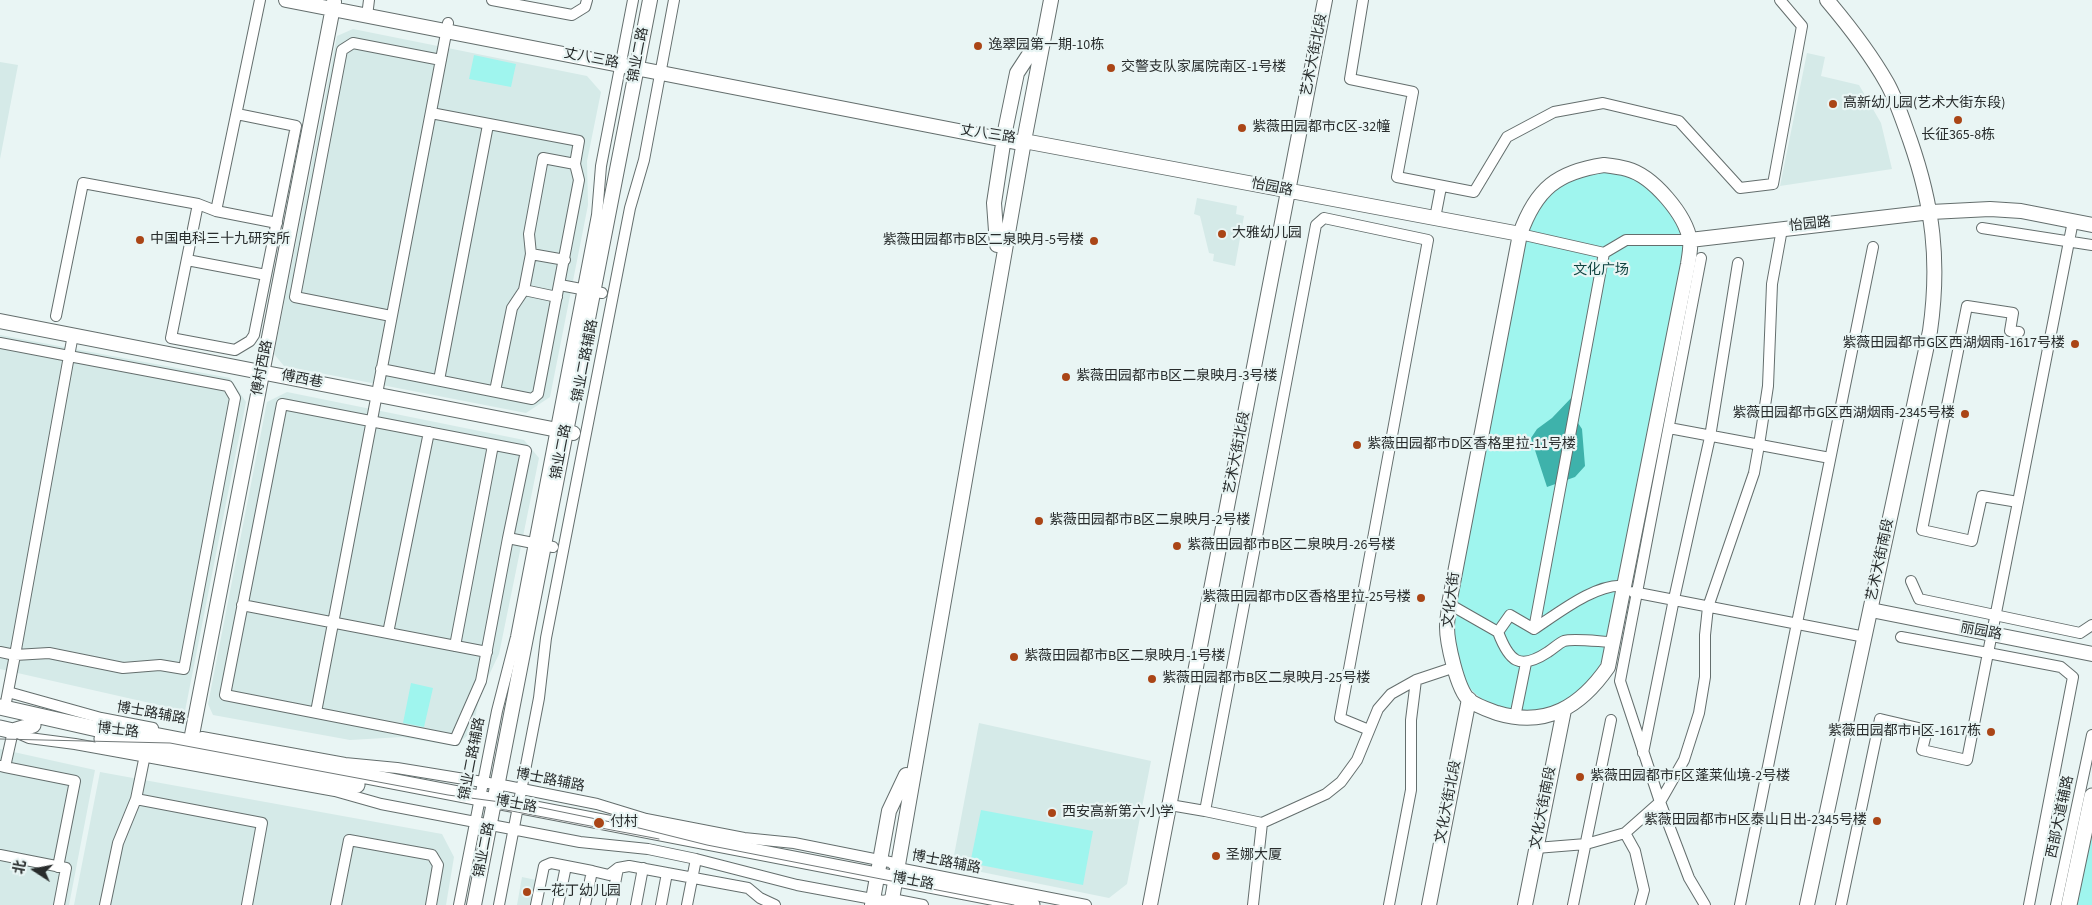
<!DOCTYPE html>
<meta charset="utf-8">
<style>
body{margin:0}
#map{position:relative;width:2092px;height:905px;overflow:hidden;background:#e9f5f4;font-family:"Source Sans 3","Noto Sans SC",sans-serif}
canvas{display:block}
.north{position:absolute;left:10px;top:845px;width:50px;height:50px;-webkit-text-stroke:4px #e9f5f4;paint-order:stroke;rotate:281deg;font-size:14px;font-weight:700;line-height:20px;text-align:center;color:#282c2c}
.north::after{content:'';display:block;margin:auto;width:18px;height:22px;background:#282c2c;clip-path:polygon(50% 0,100% 100%,50% 72%,0 100%)}
</style>
<div id="map">
<canvas width="2092" height="905"></canvas>
<div class="north">北</div>
</div>
<script>
const ctx = document.querySelector('canvas').getContext('2d');
ctx.lineJoin = 'round';
function fillPath(path, color) { ctx.fillStyle = color; ctx.fill(path, 'evenodd'); }
function trace(path, color, width, dash) { ctx.strokeStyle = color; ctx.lineWidth = width; ctx.lineCap = dash ? 'butt' : 'round'; ctx.setLineDash(dash || []); ctx.stroke(path); }
function label(font, color, halo, rows, align = 'center') {
  ctx.font = font + ' "Source Sans 3","Noto Sans SC",sans-serif'; ctx.lineWidth = 4.5; ctx.setLineDash([]); ctx.textBaseline = 'middle'; ctx.strokeStyle = halo; ctx.fillStyle = color; for (const [text, x, y, turn = 0] of rows) {
    ctx.save(); ctx.translate(x, y); ctx.rotate((+turn || 0) * Math.PI / 180); ctx.textAlign = isNaN(turn) ? turn : align; if (halo) ctx.strokeText(text, 0, 0); ctx.fillText(text, 0, 0); ctx.restore();
  }
}
fillPath(new Path2D(`
 M353,29l234,47 14,16 -14,69 1,44 -38,192 -24,16 -242,-47 -10,-12 63,-318z
 M1807,53l18,4 -4,19 38,9 22,38 11,46 -112,17z
 M0,62l18,3 -18,94z
 M1197,198l40,8 -1,8 8,2 -9,50 -22,-5 1,-7 -5,-1 -9,-37 -6,-2z
 M0,335l230,43 16,24 -61,309 -185,-42z
 M287,392l237,48 15,18 -40,196 -19,40 -8,38 -18,14 -52,-9 -52,3 -137,-25 -5,-11 59,-302z
 M979,723l172,38 -24,123 -18,14 -157,-32z
 M0,749l95,21 -26,135h-69z
 M100,772l342,62 12,23 -8,48h-372z
 M522,877l14,3 -5,25h-14z`), '#d5eae8');
fillPath(new Path2D(`
 M474,55l42,9 -5,23 -42,-8z
 M1600,170l29,5 26,18 19,25 7,17 2,19 -75,392c-7,19 -16,38 -33,51 -29,22 -81,20 -105,-9 -18,-21 -18,-59 -15,-85l73,-373c8,-20 22,-41 41,-52 9,-4 22,-6 31,-8z
 M411,683l22,5 -9,39 -21,-4z
 M981,810l112,21 -10,54 -108,-21 -4,-5z
 M2092,826v79h-17z`), '#9ff5ee');
fillPath(new Path2D(`
 M1574,395l2,25 6,9 3,37 -10,11 -28,10 -16,-49 6,-9 15,-11z`), '#3eb2ab');
const street = new Path2D(`
 M492,0l80,15 13,-8 2,-7
 M1363,0l-13,79 63,13 -16,85 77,15 33,-55 47,-25 49,-9 76,18 61,67 33,-4 29,-158 -22,-26
 M367,16l2,-16
 M198,204l-27,134 64,12 15,-9 4,-6 42,-209 -59,-12
 M216,211l44,-211
 M1435,218l6,-31
 M1982,228l110,17
 M1520,234l84,19 22,-13h64
 M531,254l34,6
 M1701,258l-81,423 40,121 29,76 16,27
 M187,260l79,15
 M560,285l42,8
 M524,290l33,7
 M56,316l27,-133 115,21 18,7 61,12
 M391,316l-96,-19 47,-247 11,-7 88,17
 M2019,332l-9,-1 3,-18 -46,-7 -45,224 50,11 10,-45 36,6 -30,151 73,14 12,10 -44,228
 M0,343l69,13 -54,299 -15,-3
 M381,369l151,30 6,-5 41,-214 -4,-16 4,-23 -148,-28
 M439,380l49,-255
 M495,391l17,-83 12,-18 7,-36 -2,-20 14,-76 32,6
 M1669,428l161,30
 M2018,502l55,-281
 M508,538l18,-87 -244,-47 -57,291 230,45 26,-59 27,-143 45,9
 M1911,581l8,18 161,34 12,-8
 M1633,592l232,45
 M1449,604l49,28 12,-17 24,14c23,-15 63,-47 91,-43
 M242,605l245,47
 M1534,629l70,-376
 M1498,632c11,29 21,39 50,20 5,-3 11,-9 16,-11 9,-3 39,1 50,1
 M388,633l41,-201
 M455,646l38,-201
 M8,692l93,26 52,10
 M6,702l9,-47 34,-2 74,15 37,-3 24,4 51,-271 -7,-12 -159,-30 4,-21
 M316,712l132,-689
 M1515,717l11,-54
 M202,737l143,26 52,5 110,18 90,18 49,15 98,19 50,5 85,17 11,2 8,6 188,37
 M1643,753l31,-154 36,-162 28,-174
 M0,766l5,1 8,-36 16,7 46,6 260,47 46,13 199,38 68,7 48,10 101,26 86,16 9,-2 31,6
 M5,767l70,14 -17,86
 M136,799l126,24 -15,82
 M1170,805l35,6 111,-586 8,-7 104,22 -88,478 29,12
 M1205,811l57,12 -9,82
 M1262,823l64,-29 15,-12 16,-22 21,-51 13,-15 25,-14 39,-13
 M1625,833l10,18 9,39 -4,15
 M1536,848l50,-4 39,-11 35,-31 24,-42 15,-47 6,-36v-42l3,-28 46,-134 5,-28 9,-59 4,-102 10,-55
 M0,855l66,13 -7,37
 M592,871l17,4 9,-7 11,-2 119,22 12,10 15,7
 M105,905l13,-62 18,-44 10,-49
 M336,905l13,-65 83,15 6,10 -7,40
 M459,905l38,-194 19,-74 81,-422 4,-49 32,-166
 M499,905l40,-207 7,-60 84,-430 14,-48 30,-160
 M536,905l8,-39 7,-3 41,8 -7,34
 M558,905l8,-39
 M611,905l7,-37
 M636,905l7,-37
 M661,905l6,-32
 M687,905l9,-46
 M1389,905l22,-115v-70l5,-40
 M1573,905l38,-185
 M1740,905l133,-658
 M1841,905l39,-186 47,11 -5,20 45,10 21,-107 -87,-16
 M2056,905l36,-170`);
const secondary = new Path2D(`
 M286,0l729,142 9,-1 496,93
 M1604,165c8,1 16,2 23,4 26,7 59,46 63,72 1,7 -1,16 -2,23l-80,403c-27,39 -61,61 -111,46 -8,-3 -21,-7 -28,-13 -12,-11 -22,-58 -22,-73 0,-8 2,-16 2,-23l71,-370c16,-45 37,-62 84,-69z
 M1690,240l241,-28 59,-3 31,2 71,14
 M997,245l-3,-42 11,-72 12,-58 17,-26
 M0,321l573,112
 M1871,610l221,44
 M192,735l142,-733
 M474,905l176,-905
 M872,905l17,-94 17,-36
 M891,905l133,-764 27,-141
 M1150,905l175,-905
 M1429,905l40,-206
 M1525,905l39,-195
 M1807,905l123,-574c10,-70 3,-125 -20,-191 -7,-19 -13,-39 -23,-57 -17,-30 -38,-57 -60,-83`);
const primary = new Path2D(`
 M0,707l97,22 52,5 883,171
 M0,728l13,3 20,-6
 M102,739l255,46
 M2069,905l23,-109`);
trace(street, '#646e6d', 12);
trace(secondary, '#646e6d', 16);
trace(primary, '#646e6d', 17);
trace(street, '#fff', 10);
trace(secondary, '#fff', 14);
trace(primary, '#fff', 15);
trace(new Path2D(`
 M0,739l170,4 278,52 90,12 97,20 72,18 307,60
 M501,809l158,30`), '#717878', 1);
for (const [x, y, r, color] of [
 [978,46,5,"#aa4516"],
 [1111,68,5,"#aa4516"],
 [1833,104,5,"#aa4516"],
 [1958,120,5,"#aa4516"],
 [1242,128,5,"#aa4516"],
 [1222,234,5,"#aa4516"],
 [140,240,5,"#aa4516"],
 [1094,241,5,"#aa4516"],
 [2075,344,5,"#aa4516"],
 [1066,377,5,"#aa4516"],
 [1965,414,5,"#aa4516"],
 [1357,445,5,"#aa4516"],
 [1039,521,5,"#aa4516"],
 [1177,546,5,"#aa4516"],
 [1421,598,5,"#aa4516"],
 [1014,657,5,"#aa4516"],
 [1152,679,5,"#aa4516"],
 [1991,732,5,"#aa4516"],
 [1580,777,5,"#aa4516"],
 [1052,813,5,"#aa4516"],
 [1877,821,5,"#aa4516"],
 [599,823,6,"#aa4516"],
 [1216,856,5,"#aa4516"],
 [527,892,5,"#aa4516"]
]) { const dot = new Path2D(); dot.arc(x, y, r, 0, 2 * Math.PI); ctx.fillStyle = color; ctx.fill(dot); trace(dot, '#e9f5f4', 2); }
label('14px', '#282c2c', '#e9f5f4', [
 ["逸翠园第一期-10栋",988,46],
 ["交警支队家属院南区-1号楼",1121,68],
 ["高新幼儿园(艺术大街东段)",1843,104],
 ["紫薇田园都市C区-32幢",1252,128],
 ["长征365-8栋",1958,136,"center"],
 ["大雅幼儿园",1232,234],
 ["中国电科三十九研究所",150,240],
 ["紫薇田园都市B区二泉映月-5号楼",1084,241,"right"],
 ["紫薇田园都市G区西湖烟雨-1617号楼",2065,344,"right"],
 ["紫薇田园都市B区二泉映月-3号楼",1076,377],
 ["紫薇田园都市G区西湖烟雨-2345号楼",1955,414,"right"],
 ["紫薇田园都市D区香格里拉-11号楼",1367,445],
 ["紫薇田园都市B区二泉映月-2号楼",1049,521],
 ["紫薇田园都市B区二泉映月-26号楼",1187,546],
 ["紫薇田园都市D区香格里拉-25号楼",1411,598,"right"],
 ["紫薇田园都市B区二泉映月-1号楼",1024,657],
 ["紫薇田园都市B区二泉映月-25号楼",1162,679],
 ["紫薇田园都市H区-1617栋",1981,732,"right"],
 ["紫薇田园都市F区蓬莱仙境-2号楼",1590,777],
 ["西安高新第六小学",1062,813],
 ["紫薇田园都市H区泰山日出-2345号楼",1867,821,"right"],
 ["付村",610,823],
 ["圣娜大厦",1226,856],
 ["一花丁幼儿园",537,892]
], 'left');
label('14px', '#282c2c', '#e9f5f4', [
 ["锦业二路",639,55,-79],
 ["艺术大街北段",1315,55,-79],
 ["丈八三路",591,59,11],
 ["丈八三路",988,135,9],
 ["怡园路",1272,188,11],
 ["怡园路",1810,225,-6],
 ["锦业二路辅路",586,361,-79],
 ["傅村西路",263,368,-79],
 ["傅西巷",302,380,11],
 ["锦业二路",562,452,-79],
 ["艺术大街北段",1238,453,-79],
 ["艺术大街南段",1881,560,-78],
 ["文化大街",1452,600,-83],
 ["丽园路",1981,632,11],
 ["博士路辅路",151,714,10],
 ["博士路",118,731,7],
 ["锦业二路辅路",473,759,-79],
 ["博士路辅路",550,781,11],
 ["文化大街北段",1449,802,-79],
 ["博士路",516,805,11],
 ["文化大街南段",1544,808,-79],
 ["西部大道辅路",2061,817,-78],
 ["锦业二路",485,850,-79],
 ["博士路辅路",946,863,11],
 ["博士路",913,882,11]
]);
label('14px', '#0f4340', '#e9f5f4', [
 ["文化广场",1601,271]
]);
</script>
